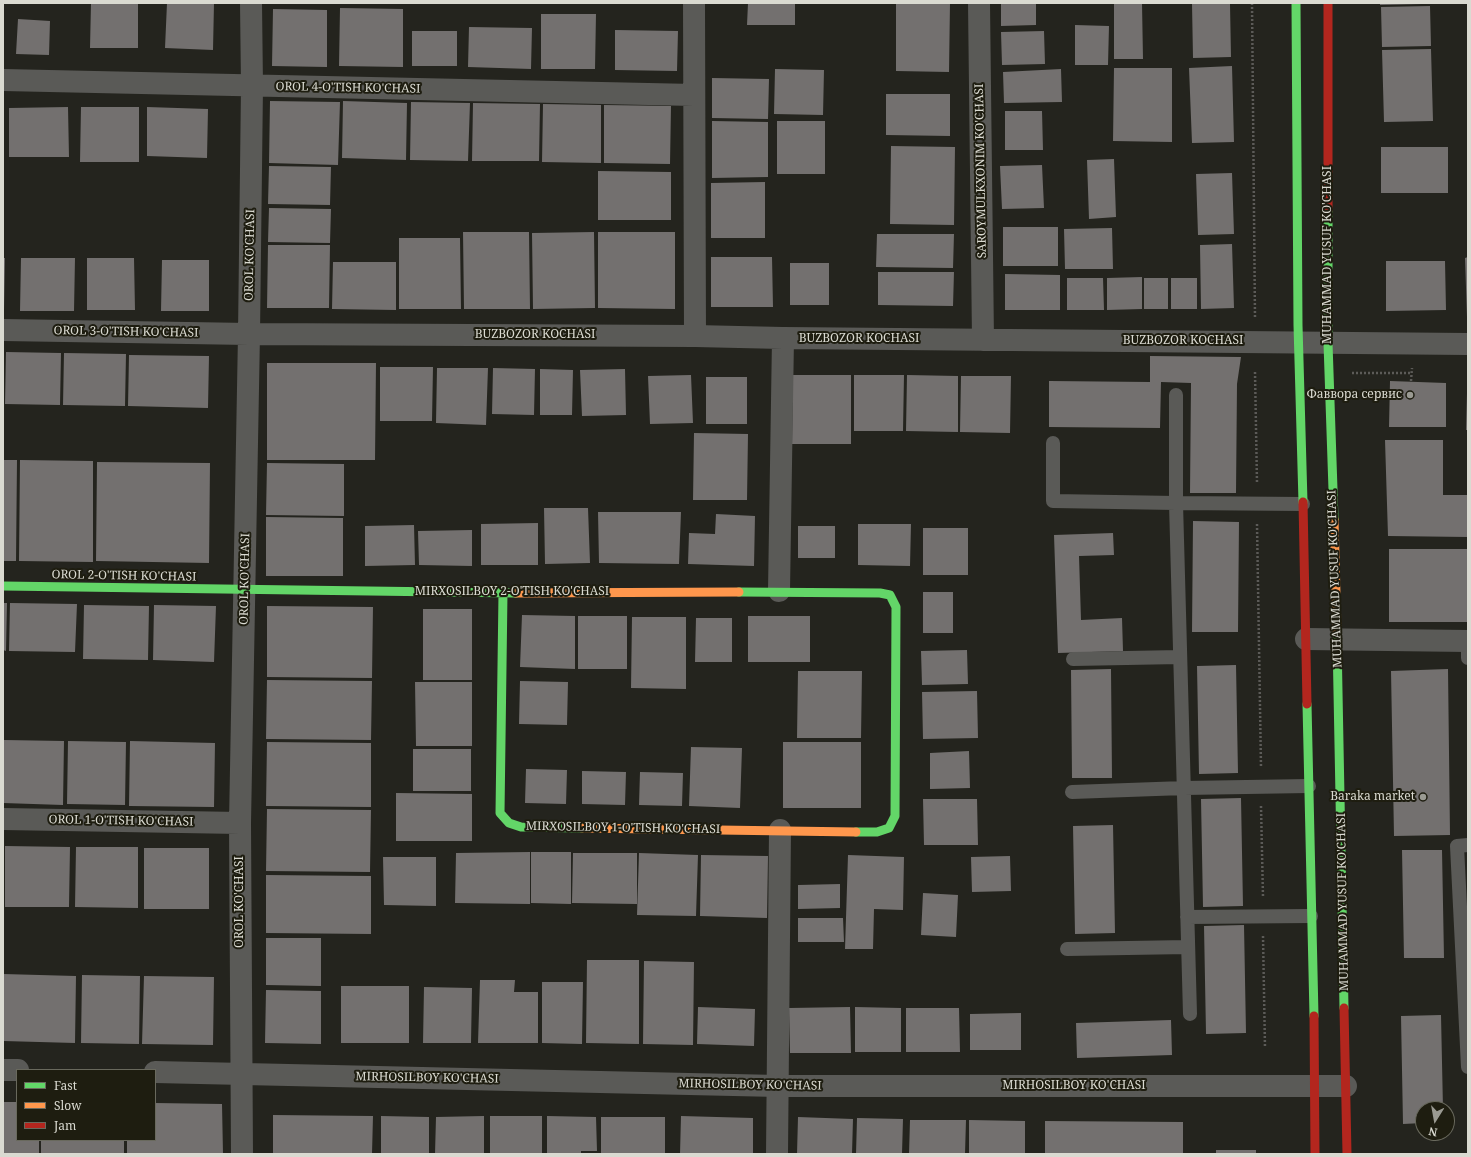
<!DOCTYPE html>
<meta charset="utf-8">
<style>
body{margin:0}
#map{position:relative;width:1471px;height:1157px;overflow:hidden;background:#24241e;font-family:"Noto Serif",serif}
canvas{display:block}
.frame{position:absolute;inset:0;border:4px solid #dadad1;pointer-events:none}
.legend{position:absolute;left:16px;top:1069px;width:140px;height:72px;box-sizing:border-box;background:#1e1d10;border:1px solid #69695d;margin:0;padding:5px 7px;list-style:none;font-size:12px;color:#dadad1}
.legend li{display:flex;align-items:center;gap:8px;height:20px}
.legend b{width:20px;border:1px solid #69695d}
.north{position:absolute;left:1415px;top:1101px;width:40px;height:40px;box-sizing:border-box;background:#1e1d10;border:1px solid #69695d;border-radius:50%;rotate:191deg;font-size:11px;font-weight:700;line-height:16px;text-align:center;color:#dadad1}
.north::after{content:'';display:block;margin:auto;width:14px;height:18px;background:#9a9a92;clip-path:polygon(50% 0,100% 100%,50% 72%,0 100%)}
</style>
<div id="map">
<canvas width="1471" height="1157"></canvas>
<div class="frame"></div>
<ul class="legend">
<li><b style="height:5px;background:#63d668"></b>Fast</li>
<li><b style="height:5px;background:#ff974d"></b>Slow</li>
<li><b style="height:5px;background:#b3261e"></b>Jam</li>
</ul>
<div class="north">N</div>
</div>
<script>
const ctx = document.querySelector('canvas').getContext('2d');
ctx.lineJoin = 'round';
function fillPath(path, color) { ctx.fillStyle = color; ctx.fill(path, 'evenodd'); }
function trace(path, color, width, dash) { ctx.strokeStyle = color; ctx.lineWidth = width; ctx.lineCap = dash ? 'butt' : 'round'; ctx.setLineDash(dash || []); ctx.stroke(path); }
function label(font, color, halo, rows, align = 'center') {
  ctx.font = font + ' "Noto Serif",serif'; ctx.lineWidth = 4; ctx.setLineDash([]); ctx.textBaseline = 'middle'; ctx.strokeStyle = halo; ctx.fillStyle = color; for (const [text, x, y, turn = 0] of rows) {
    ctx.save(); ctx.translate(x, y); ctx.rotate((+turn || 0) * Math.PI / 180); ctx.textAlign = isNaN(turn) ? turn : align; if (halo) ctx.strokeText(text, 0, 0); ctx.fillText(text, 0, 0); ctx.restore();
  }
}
fillPath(new Path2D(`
 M91,3h47v45h-48z
 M167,3h47l-1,47 -48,-2z
 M748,3h47v22h-48z
 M896,3h54l-1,69 -53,-1z
 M1001,3h35v22l-35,1z
 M1114,3h28l1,56h-29z
 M1380,3h42v1l-42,1z
 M1192,4h38l1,53 -38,1z
 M1430,6l1,40 -49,1 -1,-40z
 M340,8l63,1v58l-64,-1z
 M273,9l54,1v57l-55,-1z
 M541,14h55l-1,55h-54z
 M18,19l32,2 -1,34 -33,-1z
 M1075,25l34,1 -1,39h-33z
 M469,27l63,1 -1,41 -63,-2z
 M615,30l63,1 -1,40 -62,-1z
 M412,31h45v35h-45z
 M1044,31l1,33 -43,1 -1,-33z
 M1431,49l2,72 -49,1 -2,-72z
 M1232,66l2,76 -42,1 -3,-75z
 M1114,68h58v74l-59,-1z
 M775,69l49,1 -1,45 -49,-1z
 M1061,69l1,33 -58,1 -1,-31z
 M712,78l57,1 -1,40 -56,-1z
 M886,94h64v42l-64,-1z
 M270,101l70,1 -2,63 -69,-2z
 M343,101l64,2 -1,57 -64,-2z
 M411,102l59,1 -2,58 -58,-1z
 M473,103l67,1 -1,57h-67z
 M543,104l58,1v58l-59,-1z
 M604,105l67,1 -1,58 -66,-1z
 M68,107l1,50h-60v-49z
 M81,107h58v55h-59z
 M147,107l61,2 -1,49 -60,-2z
 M1005,111h37l1,39h-38z
 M712,121l56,1v55l-56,1z
 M777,121h48v53h-48z
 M891,146l64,1 -1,78 -64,-1z
 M1381,147h67v46h-67z
 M1114,159l2,58 -27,2 -2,-59z
 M1042,165l2,43 -42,1 -2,-43z
 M269,166l62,1 -1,38 -62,-1z
 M598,171l73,1v48h-73z
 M1232,173l2,61 -36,1 -2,-61z
 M765,182v56h-54v-55z
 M269,208l62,1 -1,34 -62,-1z
 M1003,227h55v39h-55z
 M1112,228l1,41h-48l-1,-40z
 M463,232h66l1,77h-66z
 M594,232l1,76 -62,1 -1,-76z
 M598,232h77v77l-77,-1z
 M877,234h77l-1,34 -77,-1z
 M399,238h61l1,71h-62z
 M1232,244l2,64 -33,1 -1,-64z
 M268,245h62l-1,63h-62z
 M711,257h61l1,50h-62z
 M1468,257v60h-1l-2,-59z
 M3,258h2l-1,52h-1z
 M21,258h54l-1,53h-54z
 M87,258h47l1,52h-48z
 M162,260h47v51h-48z
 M1386,261h59l1,49 -60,1z
 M333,262h63v48l-64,-1z
 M790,263h39v42h-39z
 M878,272h76l-1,34 -75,-1z
 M1005,274l55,1v35h-55z
 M1142,277v32l-35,1v-32z
 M1067,278h36l1,32h-37z
 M1144,278h24v31h-24z
 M1171,278h26v31h-26z
 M6,352l55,1 -1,52 -55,-1z
 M64,353l62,1 -1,52 -62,-1z
 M129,355l80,1 -1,52 -80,-2z
 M1150,356l91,1 -4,27 -1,109h-46l1,-110 -30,-1 -1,46 -111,-1v-46l101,1z
 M267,363h109l-1,97h-108z
 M380,367h53l-1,54h-52z
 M437,368h51l-2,57 -50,-2z
 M493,368l42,1 -1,46 -42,-1z
 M540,369l33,1 -1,45h-32z
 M625,369l1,46 -44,1 -2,-46z
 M691,375l2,48 -43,1 -2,-48z
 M793,375h58v69h-59z
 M854,375h50l-1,56h-49z
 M907,375l51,1v56l-52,-1z
 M961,376h50l-1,57 -50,-1z
 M706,377h41v47h-41z
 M1390,381l56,2v44h-57z
 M1467,393h1v37h-2z
 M694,433l54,1 -1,66h-54z
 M1385,440h58v55h25v42l-80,-1z
 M3,460h14l-1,101h-13z
 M20,460l73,1v101l-74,-1z
 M97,462l113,1 -1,100 -113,-2z
 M267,463l77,1v52l-78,-1z
 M544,508h44l2,55 -45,1z
 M598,512h83l-2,52 -80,-1z
 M716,514l39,2 -1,50 -66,-2 1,-31 26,1z
 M266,517l77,1v58h-77z
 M1193,521l46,1 -1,110h-46z
 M538,523v42h-57v-41z
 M858,524h53l-1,42 -52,-1z
 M414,525l1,40 -50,1v-40z
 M798,526h37v32h-37z
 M923,528h45v47h-45z
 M472,530v36l-53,-1 -1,-34z
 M1113,533l1,22 -35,1 2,64 41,-2 1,33 -65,2 -4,-118z
 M1389,549h79v73h-79z
 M923,592h30v41h-30z
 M3,603h4l-1,48 -3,-1z
 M10,603l67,1 -2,48 -66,-1z
 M84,605l65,1 -1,54 -65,-1z
 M154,605l62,1 -2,56 -61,-2z
 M267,606l106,1 -1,71 -105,-1z
 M423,609h49v71h-49z
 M522,615l53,1v53l-55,-2z
 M578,616h49v53h-49z
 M748,616h62v46h-62z
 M632,617h54v72l-55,-1z
 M696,618h36v44h-37z
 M967,650l1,34 -46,1 -1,-34z
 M1236,665l2,108 -39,1 -2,-108z
 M1111,669l1,109h-40l-1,-108z
 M1448,669l2,166 -56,1 -3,-165z
 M798,671h64l-1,67h-64z
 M267,680l105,1 -1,59 -105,-1z
 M520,681l48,1 -1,43 -48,-1z
 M415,682h57v64h-56z
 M977,691l1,47 -55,1 -1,-47z
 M4,740l60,1 -1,64 -60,-2z
 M68,741l58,1 -1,63 -58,-1z
 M130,741l85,2 -1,64 -85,-1z
 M267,742l104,1v64l-105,-1z
 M783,742h78v66h-78z
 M691,747l51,1 -2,60 -51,-2z
 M413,749h58v42h-58z
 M969,751l1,37 -40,1v-36z
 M526,769l41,1 -1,34 -41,-1z
 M582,771l44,1 -1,33 -43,-1z
 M640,772l43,1 -1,33 -43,-1z
 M396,793l76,1v47h-76z
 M1241,798l2,108 -40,1 -2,-108z
 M923,799h54l1,46h-54z
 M267,809l104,1 -1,62 -104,-1z
 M1113,825l2,108 -40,1 -2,-108z
 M5,846l65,1 -1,60h-64z
 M76,847h62v61l-63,-1z
 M144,848h65v61h-65z
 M1402,850h40l2,108h-40z
 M530,852v52l-75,-1 1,-50z
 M531,852h40v52l-40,-1z
 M573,853h64v51l-65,-1z
 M639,853l59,2 -2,61 -59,-1z
 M701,855l67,1 -1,62 -67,-2z
 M848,855l56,2 -1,53 -29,-1 -1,40h-28z
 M1010,856l1,35 -39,1 -1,-35z
 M383,857h53v49l-52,-1z
 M266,875l105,1v58l-105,-1z
 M840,884v24l-42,1v-24z
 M923,893l35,2 -2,42 -35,-2z
 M798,918h45l1,24h-46z
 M1244,925l2,108 -40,1 -2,-108z
 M266,938h55v48l-55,-1z
 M587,960h52v84l-53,-1z
 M644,961l50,1 -1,83 -50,-1z
 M3,974l73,2 -1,67 -72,-2z
 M82,975l58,1 -1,68 -58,-1z
 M144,976l70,1 -1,68 -71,-1z
 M480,980h35l-1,12h24v51h-60z
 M542,982h41l-1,62 -40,-1z
 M341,986h68v57h-68z
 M424,987l48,1 -1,55h-48z
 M266,990l55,1v53l-56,-1z
 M698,1007l57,2 -1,37 -57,-2z
 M850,1007l1,46h-61l-1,-45z
 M855,1007l46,1v44h-46z
 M906,1008h53l1,44h-54z
 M1021,1013v37h-51v-36z
 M1441,1015l2,94h-20v14l-20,1 -2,-108z
 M1171,1020l1,35 -95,3 -1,-35z
 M3,1102h14v38h22v14h-36z
 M155,1103l67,1 1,50h-96v-14h28z
 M273,1115l100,1 -1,38h-99z
 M381,1116l48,1v37h-48z
 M484,1116v38h-49l1,-37z
 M490,1116h52v38h-52z
 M547,1116l49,1 1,34h-16v3h-34z
 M681,1116l72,2v36h-73z
 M601,1117h64v37h-64z
 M798,1117l55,2 -1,35h-55z
 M857,1118l46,1 -1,35h-46z
 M910,1120h56l-1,34h-56z
 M969,1120l56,1v33h-56z
 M1045,1121l138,1v32h-138z
 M41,1140h83v14h-83z
 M1216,1150h40v4h-40z`), '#73706f');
trace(new Path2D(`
 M1252,3l3,315
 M1255,372l2,111
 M1352,373h59
 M1411,381l1,-13
 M1257,524l4,243
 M1261,806l2,91
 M1263,936l2,112`), '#5c5b58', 2.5, [2, 2]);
trace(new Path2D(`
 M1176,395v108l127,1
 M1053,443v58l123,2 14,511
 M1468,641v17
 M1073,659l107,-2
 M1072,792l112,-4 125,-2
 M1468,845l-11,1 11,221
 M1187,917l124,-1
 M1067,949l121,-2`), '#5a5a57', 14);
trace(new Path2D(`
 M694,3l1,333
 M979,3l4,337
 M3,80l691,15
 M3,330l246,4 446,2 88,2 685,6
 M779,591l4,-253
 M1306,639l162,2
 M3,819l237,4
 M3,1070h15
 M155,1072l623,14h568
 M242,1154l-2,-331 9,-489 3,-248 -1,-83
 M777,1154l3,-324`), '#5a5a57', 22);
trace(new Path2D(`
 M1296,3l2,322 5,177
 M1328,210v133l6,176
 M3,586l513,7
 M739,592l141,1 10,2 6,12 -1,209 -6,12 -12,4h-21
 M503,593l-3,220 9,10 12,4 61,1
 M1337,639l7,369
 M1307,704l7,312`), '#63d668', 9);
trace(new Path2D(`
 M1334,519l3,112
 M516,593l223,-1
 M582,828l274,4`), '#ff974d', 9);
trace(new Path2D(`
 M1328,3v207
 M1303,502l4,202
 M1344,1008l3,146
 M1314,1016l1,138`), '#b3261e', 9);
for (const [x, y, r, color] of [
 [1410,395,4,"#9a9a92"],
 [1423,797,4,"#9a9a92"]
]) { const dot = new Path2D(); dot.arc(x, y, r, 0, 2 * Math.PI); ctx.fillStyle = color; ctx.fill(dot); trace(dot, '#1e1d10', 1.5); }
label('12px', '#dadad1', '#1e1d10', [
 ["OROL 4-O'TISH KO'CHASI",348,88,1],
 ["SAROYMULKXONIM KO'CHASI",981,171,-91],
 ["OROL KO'CHASI",250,255,-89],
 ["MUHAMMAD YUSUF KO'CHASI",1328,255,-90],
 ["OROL 3-O'TISH KO'CHASI",126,332,1],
 ["BUZBOZOR KOCHASI",535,335],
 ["BUZBOZOR KOCHASI",859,339],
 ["BUZBOZOR KOCHASI",1183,341],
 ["OROL 2-O'TISH KO'CHASI",124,576,1],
 ["OROL KO'CHASI",245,579,-89],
 ["MUHAMMAD YUSUF KO'CHASI",1335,579,-92],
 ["MIRXOSILBOY 2-O'TISH KO'CHASI",512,592],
 ["OROL 1-O'TISH KO'CHASI",121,821,1],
 ["MIRXOSILBOY 1-O'TISH KO'CHASI",623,828,1],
 ["OROL KO'CHASI",240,902,-90],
 ["MUHAMMAD YUSUF KO'CHASI",1343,902,-91],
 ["MIRHOSILBOY KO'CHASI",427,1078,1],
 ["MIRHOSILBOY KO'CHASI",750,1085,1],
 ["MIRHOSILBOY KO'CHASI",1074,1086]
]);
label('12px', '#dadad1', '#1e1d10', [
 ["Фаввора сервис",1402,395],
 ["Baraka market",1415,797]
], 'right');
</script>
